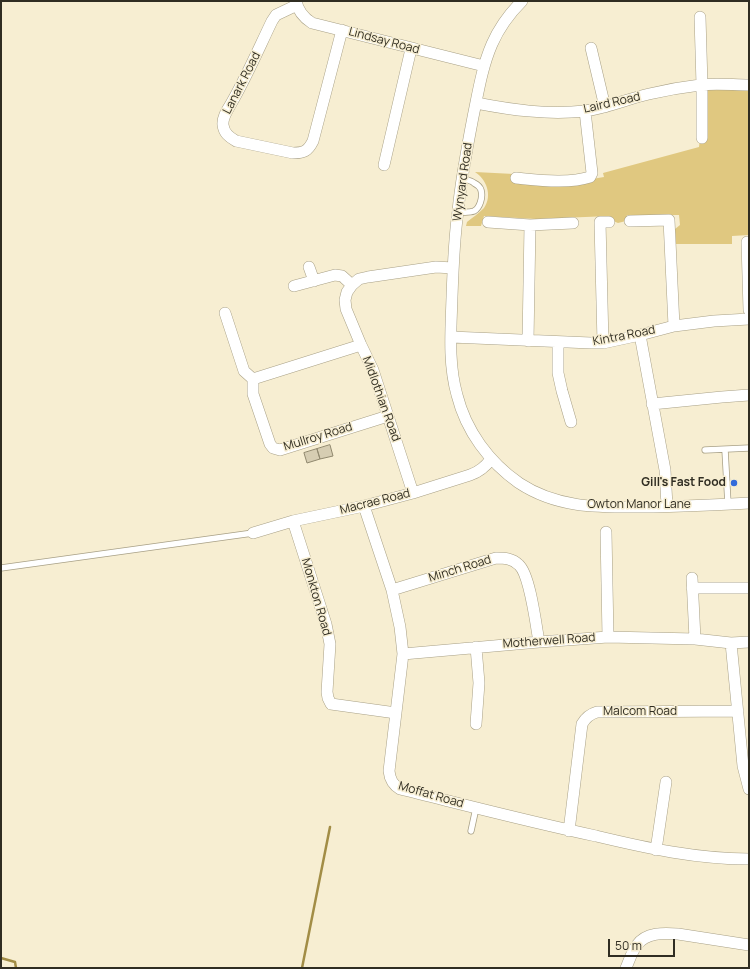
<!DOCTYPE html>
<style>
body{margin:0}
#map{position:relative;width:750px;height:969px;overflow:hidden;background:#f7eed2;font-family:Manrope,sans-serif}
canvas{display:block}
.frame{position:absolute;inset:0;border:2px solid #302d22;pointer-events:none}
.scale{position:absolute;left:608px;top:939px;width:67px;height:18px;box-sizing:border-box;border:2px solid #302d22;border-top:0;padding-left:5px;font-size:12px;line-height:14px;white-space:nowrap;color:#302d22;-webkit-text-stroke:3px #f7eed2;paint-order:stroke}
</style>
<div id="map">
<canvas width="750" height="969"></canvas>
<div class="frame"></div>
<div class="scale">50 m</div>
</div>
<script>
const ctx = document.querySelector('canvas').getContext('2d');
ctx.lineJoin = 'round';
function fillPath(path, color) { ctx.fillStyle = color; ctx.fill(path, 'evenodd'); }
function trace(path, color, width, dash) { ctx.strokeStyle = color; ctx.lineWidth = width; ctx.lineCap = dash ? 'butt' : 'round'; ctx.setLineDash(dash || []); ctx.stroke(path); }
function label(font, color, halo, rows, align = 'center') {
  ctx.font = font + ' Manrope,sans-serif'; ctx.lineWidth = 3; ctx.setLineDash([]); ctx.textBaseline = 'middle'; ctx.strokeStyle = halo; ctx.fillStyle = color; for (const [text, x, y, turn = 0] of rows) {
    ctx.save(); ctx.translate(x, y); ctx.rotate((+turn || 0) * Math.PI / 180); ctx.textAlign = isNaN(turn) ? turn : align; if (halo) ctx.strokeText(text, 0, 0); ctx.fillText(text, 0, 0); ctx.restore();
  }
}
fillPath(new Path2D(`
 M706,90h43v145l-17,1v8h-56l-1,-15 5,-4 -1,-10h-52l-1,6 -8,2 -5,-2 -3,-5 -74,3 -52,-3 -3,10h-15l1,-4c5,-4 12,-9 17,-14 9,-13 2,-29 -9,-36l39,2 48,10 42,-7 -1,-4 96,-26z`), '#e0c880');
trace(new Path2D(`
 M1,958l14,4 1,6
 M302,968l28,-141`), '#a28d46', 2.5);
const building = new Path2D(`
 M330,445l3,11 -13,3 -3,-10z
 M317,449l3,10 -13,4 -3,-10z`);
fillPath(building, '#d6cdb2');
trace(building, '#90886e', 1);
const lane = new Path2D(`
 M458,212c5,0 11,1 16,-1 6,-3 9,-14 7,-21 -1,-3 -5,-6 -7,-7 -3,-3 -8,-3 -12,-4
 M705,450l44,-2
 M725,450l3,54
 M1,568l252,-35
 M471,831l5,-23`);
const street = new Path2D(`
 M296,1c2,10 8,17 16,22l172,43
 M522,1c-12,12 -23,27 -30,43 -10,23 -14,49 -19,73 -6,31 -12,62 -15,94 -4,28 -5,57 -6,86 -1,33 -4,66 5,98 9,36 32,67 62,88 41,27 84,24 132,24 32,-1 65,-2 98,-4
 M297,5l-21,10 -4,6c-13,27 -25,55 -40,81 -4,7 -10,15 -9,23 1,8 6,12 13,16l57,12c11,0 15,-2 20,-12l29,-111
 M700,17l2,68v53
 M591,48l14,59
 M476,103c36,7 72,12 109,8 22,-3 42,-12 64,-17 17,-4 34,-7 51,-9 16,-2 33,0 49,0
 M384,165l27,-116
 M516,178c22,2 53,6 74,-1l2,-4 -7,-62
 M630,221l39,-1 5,106
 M488,222l42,3 43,-2
 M747,242l2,68
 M309,267l5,14
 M294,286l41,-11 7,1 10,9
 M225,313l19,58 9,8v15l17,50 3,4 7,2 108,-34
 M640,335l25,135 2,36
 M451,337l140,6h12l37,-8 34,-9 40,-5 35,-2
 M528,341l2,-116
 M558,342v31l4,18 9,31
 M603,343l-3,-121h9
 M253,379l108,-34
 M652,404l70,-7 27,-2
 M413,493l-25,-77 -15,-46 -12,-25 -15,-36 -1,-9 2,-8 5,-7 7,-6 9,-2 68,-10 17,1
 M364,506l28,84 8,37 3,27 -14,117c1,9 4,14 11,18 65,16 130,33 196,47 50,12 101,23 153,23
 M293,521l33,103 4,20 -3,48 1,6 3,6 65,9
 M606,532l2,105
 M253,533l40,-12 71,-15 49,-13 57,-18c9,-3 16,-9 21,-16
 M692,578l3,61
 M692,588h57
 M392,590l104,-32c8,0 16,0 23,7 11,10 17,60 20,77
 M731,643l12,123 6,23
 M403,654l136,-12 69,-5 87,2 36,4 18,-1
 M476,724l3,-41 -3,-36
 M569,831l13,-107c4,-7 8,-10 15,-12l141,-1
 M656,850l10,-68
 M626,968c3,-7 6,-17 11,-23 9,-13 27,-12 41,-11l71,11`);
trace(lane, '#a8a086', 7);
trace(street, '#a8a086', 12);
trace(lane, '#fff', 5.5);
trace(street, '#fff', 11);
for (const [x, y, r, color] of [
 [734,483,4,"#336bda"]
]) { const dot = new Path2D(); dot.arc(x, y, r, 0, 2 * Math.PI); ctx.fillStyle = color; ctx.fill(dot); trace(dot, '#f7eed2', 1.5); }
label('12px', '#302d22', '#f7eed2', [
 ["Lindsay Road",384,41,15],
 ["Lanark Road",242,83,-63],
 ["Laird Road",612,103,-13],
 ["Wynyard Road",463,182,-82],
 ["Kintra Road",624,336,-11],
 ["Midlothian Road",381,399,70],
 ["Mullroy Road",318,437,-17],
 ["Macrae Road",375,502,-14],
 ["Owton Manor Lane",639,505],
 ["Minch Road",460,569,-17],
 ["Monkton Road",316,597,74],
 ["Motherwell Road",549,641,-4],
 ["Malcom Road",640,712],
 ["Moffat Road",431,795,16]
]);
label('bold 12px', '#302d22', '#f7eed2', [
 ["Gill's Fast Food",726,483]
], 'right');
</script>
